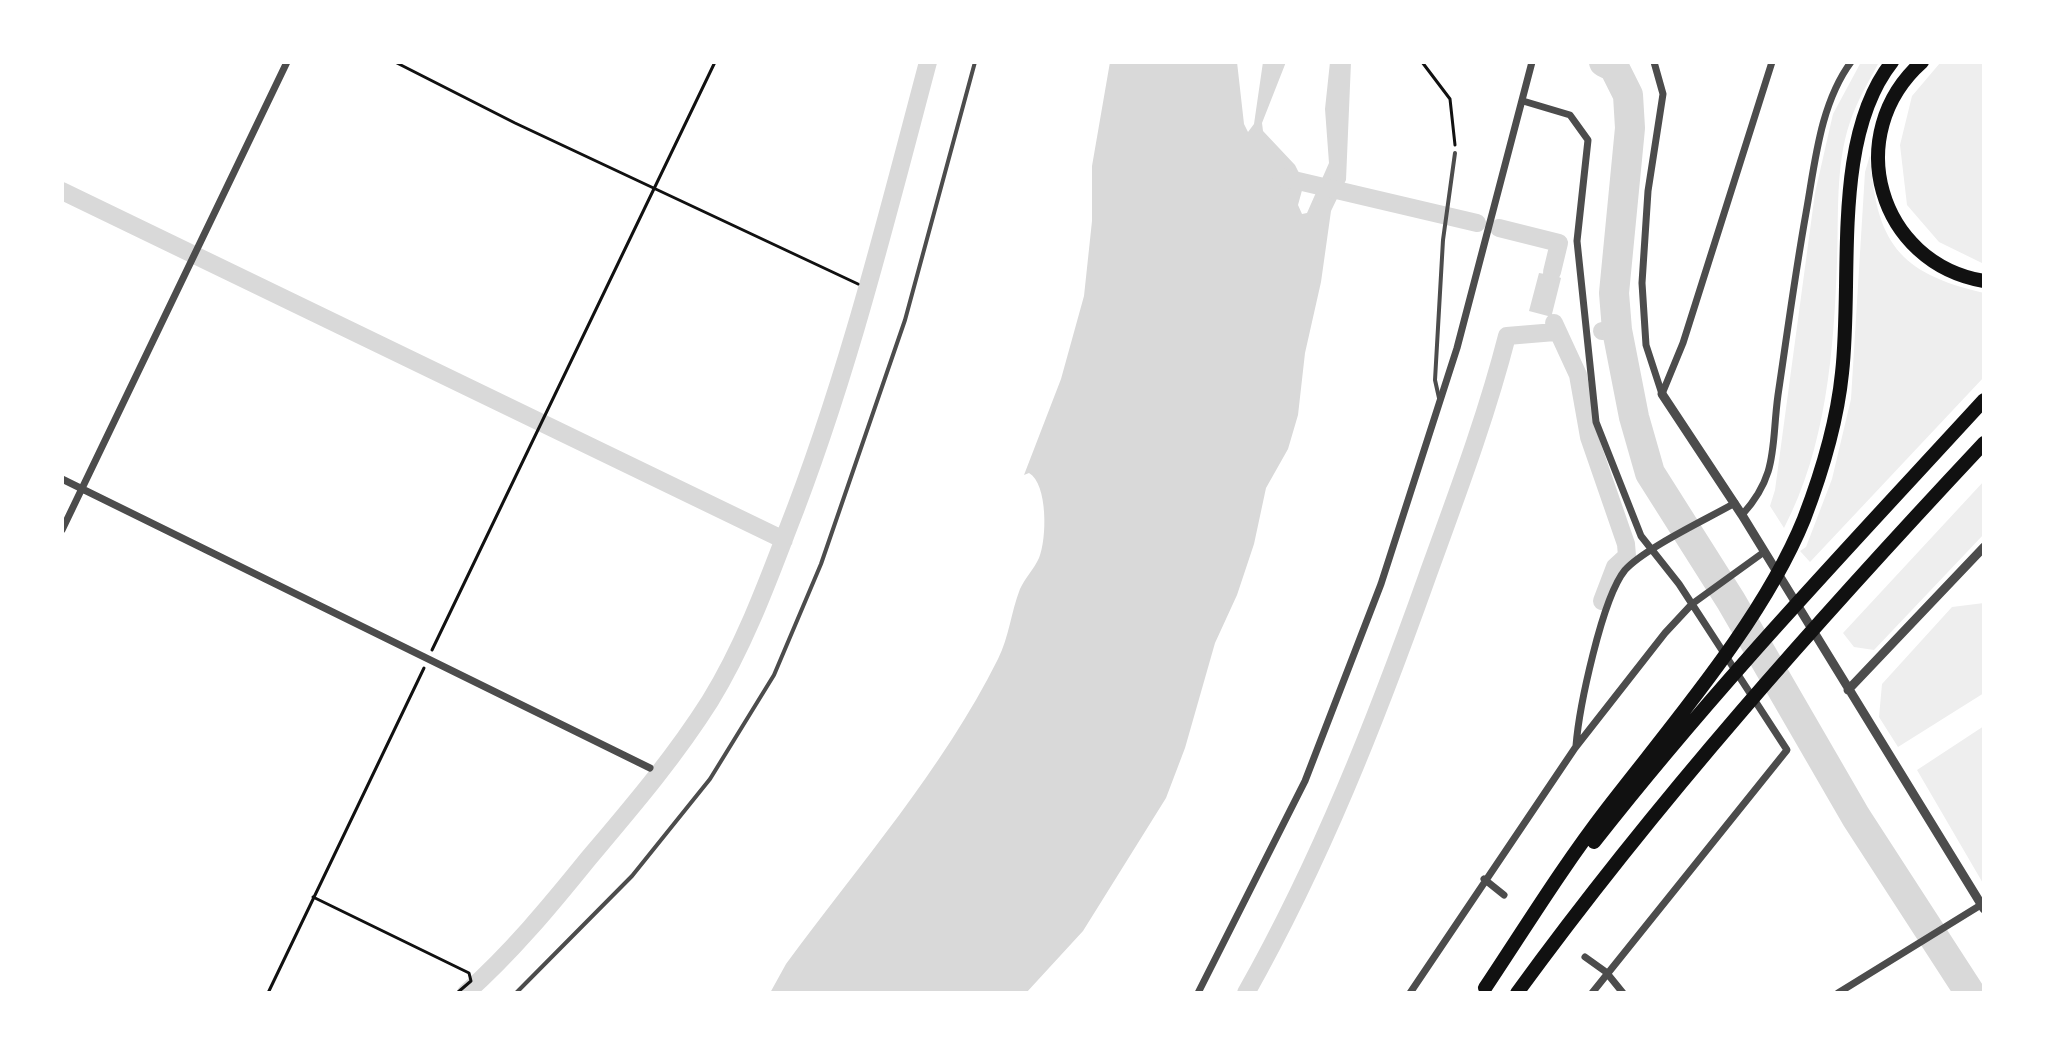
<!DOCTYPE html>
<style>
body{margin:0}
#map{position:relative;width:2046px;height:1055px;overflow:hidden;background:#fff;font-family:"Fira Sans",sans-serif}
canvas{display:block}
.frame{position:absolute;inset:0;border:64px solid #fff;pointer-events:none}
</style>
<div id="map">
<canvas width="2046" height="1055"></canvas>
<div class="frame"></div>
</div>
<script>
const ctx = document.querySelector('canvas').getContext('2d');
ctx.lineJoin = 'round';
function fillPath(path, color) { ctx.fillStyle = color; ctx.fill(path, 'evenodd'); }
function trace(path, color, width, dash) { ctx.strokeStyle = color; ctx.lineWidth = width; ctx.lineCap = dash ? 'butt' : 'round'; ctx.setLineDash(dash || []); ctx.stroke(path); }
fillPath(new Path2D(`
 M1861,62h18c-10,19 -22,39 -29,60 -15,44 -11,94 -13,139 -3,90 -11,187 -53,267l-14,-22 5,-16 40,-297 18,-79z
 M1984,62v202l-45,-22 -32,-37 -7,-60 12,-49 28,-33z
 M1870,155c6,87 28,118 114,138v84l-174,185 -10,-11 6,-4 26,-68 19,-80 14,-227z
 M1984,481v53l-110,116 -20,-3 -11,-14z
 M1984,603v90l-86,54 -19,-30 3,-33 70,-77z
 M1984,726v159l-67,-115z`), '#eee');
fillPath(new Path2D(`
 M1110,62h127l7,62 4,8 6,-8 9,-62h23l-24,61 1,8 32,34 9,18 -6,22 4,9 5,-1 22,-50 -4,-54 5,-47h21l-5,118 -15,31 -10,71 -16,71 -7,62 -10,34 -22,39 -12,56 -17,51 -22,48 -30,105 -19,50 -83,133 -57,62h-256l16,-29c73,-99 157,-195 212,-305 11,-22 13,-47 22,-70 5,-11 14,-20 19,-31 8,-19 9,-74 -10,-85l-5,2 37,-96 23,-83 8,-75v-55z
 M1546,271l15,7 -9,36 5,7 -6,3 -3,-8 -19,-5 10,-38 6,1z`), '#d9d9d9');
trace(new Path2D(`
 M1281,177l196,46
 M62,191l722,349
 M1499,228l60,15 -7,29
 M1554,323l24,52 11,62 37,107 1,12 -12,11 -13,34
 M1602,331l15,-1
 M466,993c45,-40 84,-87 122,-134 43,-51 86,-101 122,-158 32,-52 55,-112 77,-170 60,-152 99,-311 141,-469
 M1246,993c75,-133 130,-273 181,-416 29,-80 59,-159 80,-241l48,-4`), '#d9d9d9', 18);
trace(new Path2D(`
 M1604,62l10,5 14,28 2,33 -16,165 3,37 17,87 16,56 81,128 125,216 114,176`), '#d9d9d9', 30);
trace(new Path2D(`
 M395,62l120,61 343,161
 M1422,62l28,37 5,46
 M432,650l283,-588
 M313,897l156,76 2,8 -14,12
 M268,993l156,-325`), '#111', 3);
trace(new Path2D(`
 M1439,398l-4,-18 8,-140 12,-87
 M516,993l116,-117 78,-97 64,-104 47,-111 84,-244 70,-258`), '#4c4c4c', 4);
trace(new Path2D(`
 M1654,62l9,32 -15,97 -6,92 4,62 16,49
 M1523,101l47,14 18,25 -11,101 19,181 45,114 38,48 108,166 -195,243
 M1662,394l21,-51 89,-281
 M62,479l588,289
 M1742,515c37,-41 29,-69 36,-120 9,-60 17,-121 28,-182 9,-50 14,-109 45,-151
 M62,530l225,-468
 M1576,746c3,-38 26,-148 49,-176 20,-22 82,-51 110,-67
 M1484,879l20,16
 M1585,957l21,15 17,21
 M1198,993l107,-212 76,-197 76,-236 75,-286
 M1410,993l165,-245 90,-115 27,-29 72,-52
 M1838,993l146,-90`), '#4c4c4c', 7);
trace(new Path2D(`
 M1662,394l80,121 242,394
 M1848,690l136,-143`), '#4c4c4c', 9);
trace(new Path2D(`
 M1922,62c-81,72 -44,201 62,219
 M1594,842c122,-156 256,-296 390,-442
 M1485,988c40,-60 78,-122 122,-179 67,-87 156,-189 197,-290 18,-47 33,-96 38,-146 11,-95 -11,-234 50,-311
 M1517,993c142,-195 302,-374 467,-550`), '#111', 14);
</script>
